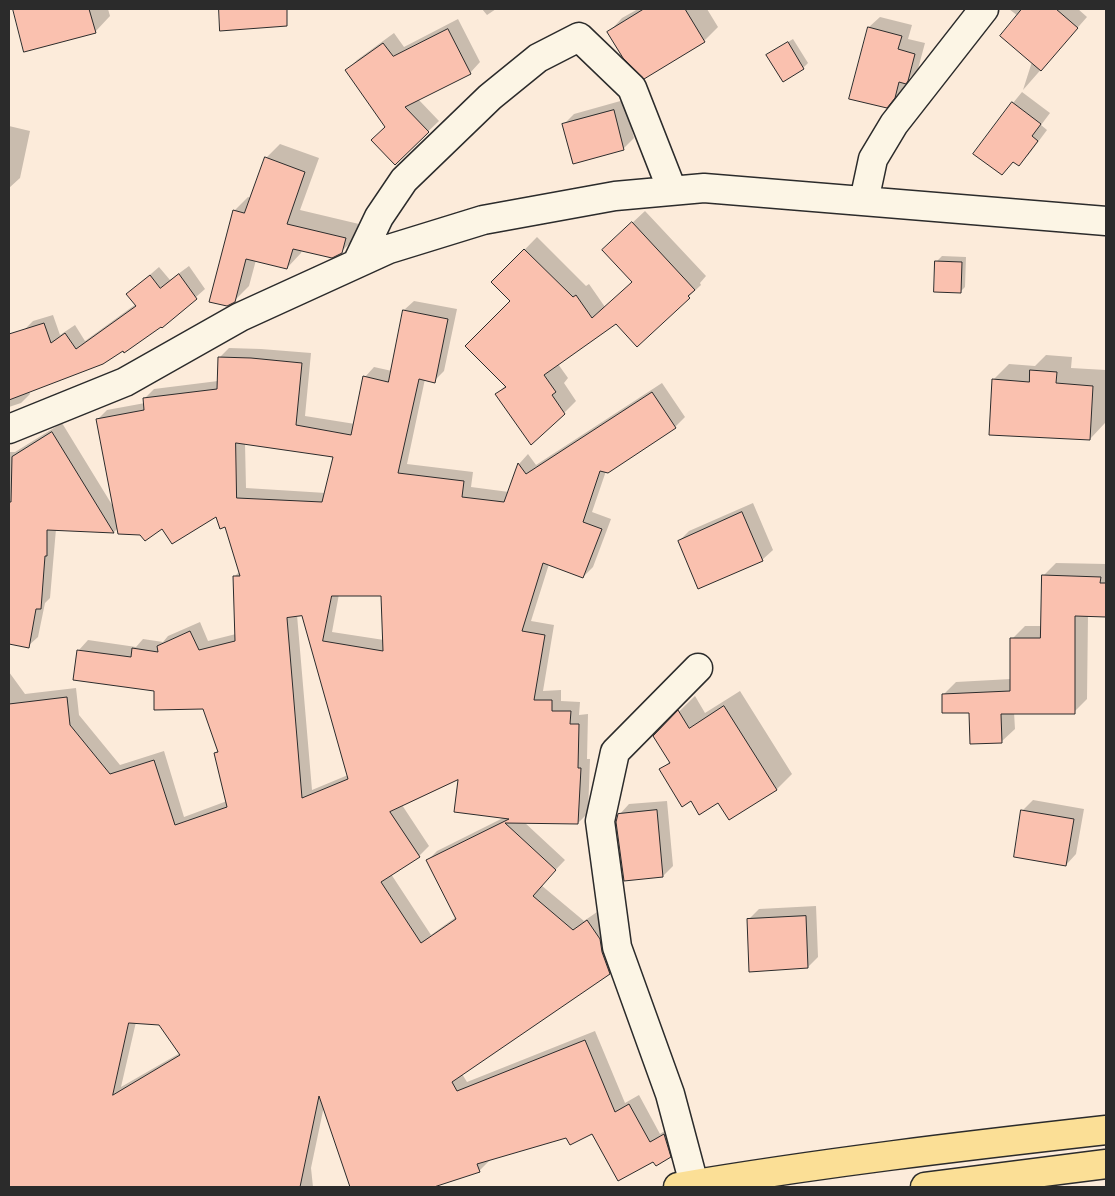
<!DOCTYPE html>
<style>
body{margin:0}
#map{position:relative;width:1115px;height:1196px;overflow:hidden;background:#fcebda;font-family:"Indie Flower",sans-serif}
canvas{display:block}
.frame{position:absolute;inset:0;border:10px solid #2b2b2b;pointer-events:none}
</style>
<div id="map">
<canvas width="1115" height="1196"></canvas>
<div class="frame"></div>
</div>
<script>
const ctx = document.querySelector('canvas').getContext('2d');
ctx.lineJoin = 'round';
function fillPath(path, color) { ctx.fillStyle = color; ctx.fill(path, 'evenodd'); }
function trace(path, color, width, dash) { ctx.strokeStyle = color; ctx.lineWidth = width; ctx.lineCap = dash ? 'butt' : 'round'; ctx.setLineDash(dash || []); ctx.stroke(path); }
fillPath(new Path2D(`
 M15,9h93l2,7 -15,16z
 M482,9h14l-9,6z
 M638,9h69l11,18 -14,14 -60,36 -35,-45 13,-14z
 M1009,9h69l9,8 -64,73 14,-44 -19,-30z
 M880,17l32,8 -4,14 17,4 -7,26 -12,13 -1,4 -8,10 -11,11 -35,-9 18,-71z
 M458,19l22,43 -10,11 -52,26 21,22 -44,42 -8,-36 -41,-56 11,-11 37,-27 10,14z
 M793,39l15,24 -5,5 -35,-12 5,-5z
 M1022,92l28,21 -9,12 6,5 -18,24 -11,11 -4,-4 -12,13 11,-71z
 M624,100l10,38 -11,11 -59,-25 10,-10z
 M9,126l21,5 -10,47 -11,10z
 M280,144l39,14 -19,52 59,14 -4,14 -14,14 -39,-2 -1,3 -14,15 -31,-8 -7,26 -15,15v-90l14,-14 3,1 15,-40z
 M645,211l61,65 -6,7 1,2 -64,60 -21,-22 -58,41 10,14 -4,5 12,18 -12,12 -67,-19 9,-9 6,-84 -19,-19 44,-45 49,49 3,-2 16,23 28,-25 -17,-44z
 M942,256l24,1 -1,30 -5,5 -23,-31z
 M189,266l16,23 -43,38 -1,-2 -38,25 -94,41 1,3 -9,9 -12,4v-61l18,-7 -3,-9 9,-9 20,-6 7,20 15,-10 10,16 51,-37 1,-18 22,-19 11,13z
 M414,301l43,8 -13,62 -10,10 -9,-2 -18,85 66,8 -2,15 38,5 10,-28 9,-10 8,11 126,-82 23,34 -10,10 -67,44h-2l-14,41 19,7 -18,48 -10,10 -34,-13 -18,57 23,4 -11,66 18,-1v11l19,1 -1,13 9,-1 -1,45h3l-2,54 -10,10 -54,-1 41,38 -24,25 43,36 13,-9 13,17 9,34 -10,10 -147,101 5,8 128,-51 30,72 14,-8 21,39 13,-9 7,21 -10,10 -16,4 -62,-28 -25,4 -79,24 1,1 -10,10 -49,16h-79l-27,-81 -13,62 2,19h-304v-515l16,22 51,-6 3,27 41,50 44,-14 20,66 43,-16 -12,-48 3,-3 -14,-43 -49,-17 -80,-11 4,-29 9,-10 48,7 7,-8 20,3 5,-6 32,-14 8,19 28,-7 -2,-57 6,-6 -14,-46 -9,-10 -76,18 -23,-5 -4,4 -58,-3 -6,69 -5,5 -7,34 -10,9 -19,-3v-191h6l47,-29 52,85 -17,-88 10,-10 38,-7 -1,-4 10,-10 64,-8 1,-23 10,-10 32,1 50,4 -6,63 50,8 10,-47 9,-10 18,4 12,-61zM245,443l89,13 -8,37 -80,-5zM339,594l43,1 2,45 -52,-8zM303,614l45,161 -36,15 -15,-175zM460,778l45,39 -68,34 -10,10 29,56 -25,18 -40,-61 28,-18 10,-10 -27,-41zM136,1022l24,1 20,30 -59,34z
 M1046,355l26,2 -1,11 35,2 -1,53 -15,16 -97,-59 16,-16 26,2z
 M753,503l20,47 -11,10 -83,-19 10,-10z
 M1056,563l50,1v52l-18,-1 -1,84 -13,13h-60l1,17 -14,13 -31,-30 -27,-17 13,-13 55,-3 1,-40 13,-13h17l1,-50z
 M740,691l52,83 -16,16 -57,11 -28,-1 -30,-30 9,-9 -16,-25 41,-40 10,17z
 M1033,800l51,9 -8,45 -10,11 -44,-54z
 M667,801l6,65 -10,10 -44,-61 10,-11z
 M816,906l2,51 -10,10 -60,-47 11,-11z`), '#0003');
const building = new Path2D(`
 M13,9h76l7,24 -72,19z
 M219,9h68v17l-67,5z
 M644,9h41l20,33 -61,37 -21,-21 -16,-26z
 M1022,9h34l22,19 -37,43 -41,-35z
 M868,27l34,9 -4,13 17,5 -7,27 -2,3 -7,-2 -4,16 -8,10 -38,-9z
 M448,29l23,45 -66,33 24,25 -34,33 -24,-25 14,-13 -40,-57 38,-27 10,13z
 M788,42l16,27 -21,13 -17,-27z
 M1012,102l29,22 -9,12 6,5 -19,25 -6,-4 -11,13 -29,-21z
 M614,110l10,40 -51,14 -11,-40z
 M265,157l40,15 -18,52 59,14 -4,15 -10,5 -39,-9 -6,20 -41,-10 -11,43 -8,4 -18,-4 24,-92 11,3z
 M632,222l63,68 -7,6 2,2 -53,49 -21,-23 -72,51 12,17 -4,3 13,19 -34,31 -36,-51 11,-7 -41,-41 45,-45 -19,-19 33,-33 49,48 3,-2 16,23 40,-36 -30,-32z
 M935,261l27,1 -1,31 -27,-1z
 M179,274l18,25 -35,29 -1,-1 -37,26 -1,-2 -20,13 -94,36v-66l35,-11 7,20 14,-10 11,16 60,-43 -10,-12 24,-19 10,13z
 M403,310l45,9 -13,64 -16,-4 -21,94 66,8 -2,16 42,5 14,-39 8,11 126,-82 24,36 -68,45 -8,-2 -17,51 19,7 -19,49 -40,-15 -21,68 23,4 -11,65h18v11h19l-1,13h9l-1,44h3l-3,56 -73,-1 51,47 -23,26 40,34 14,-10 13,19 2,13 8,22 -158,108 5,9 128,-51 30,72 14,-8 21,38 14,-8 7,23 -15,9 -3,-4 -35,19 -26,-47 -22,11 -4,-7 -89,26 3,8 -46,15h-84l-31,-91 -19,91h-291v-483l58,-7 3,28 40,49 44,-14 21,65 52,-18 -13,-54 4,-1 -15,-43 -49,1v-19l-81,-11 4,-30 54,7 1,-9 26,4 -1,-6 33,-15 9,19 36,-9 -2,-65h7l-15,-49 -5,2 -4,-12 -44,27 -10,-15 -17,12 -5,-6 -22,-1 -22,-115 48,-9 -1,-12 74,-9 1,-32 33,1 51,5 -6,62 55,10 12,-59 25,6zM236,443l97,14 -11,45 -85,-4zM332,596h49l2,55 -60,-10zM302,616l46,163 -46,19 -15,-180zM458,780l-4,32 55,7 -83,41 30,59 -35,24 -40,-61 39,-25 -30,-45zM129,1023l30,2 21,30 -67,40z
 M1030,370l27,2 -1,11 37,3 -3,54 -101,-5 3,-56 37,3z
 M52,432l62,101 -67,-3v26h-2l-4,53h-5l-7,39 -20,-4v-142h2l1,-45z
 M742,512l21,49 -65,28 -20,-48z
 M1042,575l59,2 -1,6h6v34l-31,-1v98h-74l1,29 -32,1 -1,-31h-27v-19l68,-3v-53h30z
 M724,706l53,84 -48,30 -11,-17 -19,12 -8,-14 -9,6 -23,-38 11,-6 -17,-27 25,-26 11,18z
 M657,810l6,67 -39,4 -8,-59 2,-8z
 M1021,810l53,9 -8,47 -52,-9z
 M806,916l2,52 -59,4 -2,-53z`);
fillPath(building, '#fac1af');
trace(building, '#2b2b2b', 1);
const minor = new Path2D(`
 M864,201l9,-42 21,-35 90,-115
 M357,263l22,-46 25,-37 86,-83 48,-39 41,-21 53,51 40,102
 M9,429l116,-47 115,-65 149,-68 94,-29 132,-24 89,-8 402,33
 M694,1184l-24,-90 -53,-147 -17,-126 15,-69 83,-84`);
const major = new Path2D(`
 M678,1187c142,-24 285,-41 428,-57
 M925,1187l181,-23`);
trace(minor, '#2b2b2b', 31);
trace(major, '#2b2b2b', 31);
trace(minor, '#fcf5e5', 28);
trace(major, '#fbdf96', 28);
</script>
